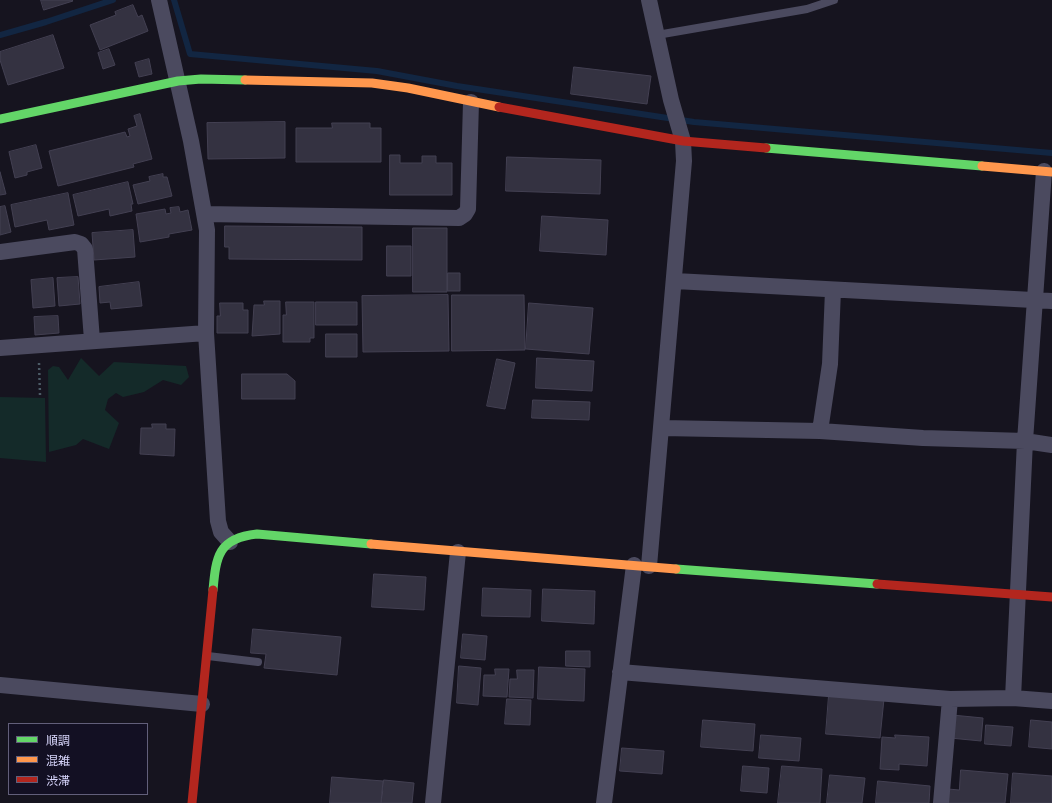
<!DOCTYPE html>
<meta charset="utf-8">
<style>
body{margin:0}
#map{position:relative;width:1052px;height:803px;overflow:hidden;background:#16141f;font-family:"Public Sans","Noto Sans JP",sans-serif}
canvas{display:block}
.legend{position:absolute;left:8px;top:723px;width:140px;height:72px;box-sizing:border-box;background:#131023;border:1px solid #625f7a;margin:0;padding:5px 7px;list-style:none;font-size:12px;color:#d8d6fc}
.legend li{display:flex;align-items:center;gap:8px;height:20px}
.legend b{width:20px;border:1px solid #625f7a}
</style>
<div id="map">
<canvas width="1052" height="803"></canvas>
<ul class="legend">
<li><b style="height:5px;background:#63d668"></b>順調</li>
<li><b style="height:5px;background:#ff974d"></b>混雑</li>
<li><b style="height:5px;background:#b3261e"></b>渋滞</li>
</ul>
</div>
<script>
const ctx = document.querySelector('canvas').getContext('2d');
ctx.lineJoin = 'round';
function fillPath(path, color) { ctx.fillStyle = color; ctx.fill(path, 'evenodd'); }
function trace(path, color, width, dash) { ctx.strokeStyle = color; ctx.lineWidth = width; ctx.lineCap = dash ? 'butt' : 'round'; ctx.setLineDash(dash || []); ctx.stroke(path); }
fillPath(new Path2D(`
 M81,358l18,18 15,-14 72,4 3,11 -8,8 -18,-5 -19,12 -21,5 -7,-4 -8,6 -3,11 14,13 -10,26 -26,-10 -7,6 -27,7 -1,-82 5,-4 6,1 9,13z
 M0,397l45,1 1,64 -46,-4z`), '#142a29');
trace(new Path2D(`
 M174,0l16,54 187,17 80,15 237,36 358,31
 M0,35l46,-13 67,-22`), '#122642', 6);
const building = new Path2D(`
 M41,0h31l1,1 -29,9z
 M133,5l5,12 4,-2 6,16 -48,19 -10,-25 26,-10 -1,-3z
 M53,35l11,33 -56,17 -8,-25v-8z
 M109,49l6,16 -12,4 -5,-16z
 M149,59l3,15 -13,3 -4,-14z
 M574,67l77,9 -4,28 -76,-10z
 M140,114l12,45 -19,5 1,3 -76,19 -9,-35 76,-19 2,5 3,-1 -2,-7 9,-3 -3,-10z
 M285,122v36l-77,1 -1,-36z
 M332,123h38v5h11v34h-85v-34h36z
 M36,145l6,23 -15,4v3l-12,3 -6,-26z
 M390,155h10v8h22v-7h14v7h16v32h-62z
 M507,157l94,3 -1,34 -94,-3z
 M0,172l6,22 -6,1z
 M163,174v3h4l5,19 -34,8 -5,-19 17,-4 -1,-4z
 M128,182l5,22h-2l1,7 -22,5 -1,-7 -31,7 -5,-21z
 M68,193l6,32 -25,5 -2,-10 -32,7 -4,-22z
 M5,206l6,26 -11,3v-28z
 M179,207l1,5 8,-2 4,20 -23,4v3l-29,5 -4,-28 29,-5 1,5 5,-1 -1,-5z
 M542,216l66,4 -2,35 -66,-4z
 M225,226l137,1v33l-133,-1v-12h-4z
 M413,228h34v64h-34z
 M133,230l2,27 -41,3 -2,-27z
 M387,246h24v30h-24z
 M448,273h12v18h-12z
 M78,277l2,27 -21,2 -2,-28z
 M53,278l2,28 -22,2 -2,-28z
 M139,282l3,24 -31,3 -1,-7 -10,1 -1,-16z
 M448,295l1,56 -86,1 -1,-56z
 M452,295h72l1,55 -73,1z
 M264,301h16v33l-28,2 2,-31h10z
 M286,302h28v36h-4v4h-27v-27h3z
 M316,302h41v23h-41z
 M220,303h23v7h5v23h-31v-17h3z
 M529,303l64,5 -4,46 -63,-5z
 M58,316l1,17 -24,2 -1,-18z
 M326,334h31v23h-31z
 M537,358l57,3 -2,30 -56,-3z
 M497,359l18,4 -10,46 -18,-3z
 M242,374h45l8,7v18h-53z
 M533,400l57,2 -1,18 -57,-2z
 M152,424h14v5h9l-1,27 -34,-2 1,-26h11z
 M374,574l52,3 -2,33 -52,-3z
 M483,588l48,2 -1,27 -48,-1z
 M543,589l52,2 -1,33 -52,-3z
 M253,629l88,8 -4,38 -73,-7 2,-14 -15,-1z
 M463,634l24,2 -2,24 -24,-2z
 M566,651h24v16l-24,-1z
 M459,666l22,2 -3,37 -21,-2z
 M539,667l46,2 -1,32 -46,-2z
 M495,669h14l-2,28 -24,-1 1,-21h11z
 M517,670h17l-1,28 -24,-1 1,-18h7z
 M829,695l55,4 -4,39 -54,-4z
 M507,699l24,1 -1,25 -25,-1z
 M952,715l31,3 -2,23 -31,-3z
 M703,720l52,4 -2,27 -52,-4z
 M1031,720l21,2v27l-23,-2z
 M986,725l27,2 -2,19 -26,-2z
 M761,735l40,3 -2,23 -40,-3z
 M895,735l34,2 -2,29 -28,-2v6l-19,-1 2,-32 13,1z
 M622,748l42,3 -2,23 -42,-3z
 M743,766l26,2 -2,25 -26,-2z
 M782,766l40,3 -2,34h-42z
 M961,770l47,4 -3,29h-59l2,-14 11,1z
 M1013,773l39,3v27h-41z
 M830,775l35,3 -3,25h-35z
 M332,777l51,4 -2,22h-51z
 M384,780l30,3 -2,20h-30z
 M878,781l52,5 -1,17h-53z`);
fillPath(building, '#343241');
trace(building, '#434052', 1);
trace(new Path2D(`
 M39,363l1,32`), '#4c5b66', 2.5, [2, 3]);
trace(new Path2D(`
 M657,35l150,-26 27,-9
 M208,656l50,6`), '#4b4a5f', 8);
trace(new Path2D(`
 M159,0l32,141 16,89 -1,103 12,188 3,11 9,10
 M204,214l255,4 6,-4 3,-5 3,-107
 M0,252l75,-10 6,2 4,5 7,91
 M675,281l377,20
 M0,348l206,-15
 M662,428l158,3 103,7 102,3 27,4
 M820,431l10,-67 3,-74
 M649,566l35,-405 -1,-20 -12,-41 -22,-100
 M620,672l330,27 63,-1 39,3
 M0,685l202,19
 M1013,698l12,-257 19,-270
 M433,803l25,-251
 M604,803l30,-238
 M941,803l9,-104`), '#4b4a5f', 16);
trace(new Path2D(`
 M0,119l178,-38 23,-2 44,1
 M766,148l216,18
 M676,569l201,15
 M213,590c3,-33 5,-52 44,-56l114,10`), '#63d668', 9);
trace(new Path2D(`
 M245,80l127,3 36,5 91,19
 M982,166l70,6
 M371,544l305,25`), '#ff974d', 9);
trace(new Path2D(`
 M499,107l184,34 83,7
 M877,584l175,13
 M192,803l21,-213`), '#b3261e', 9);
</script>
